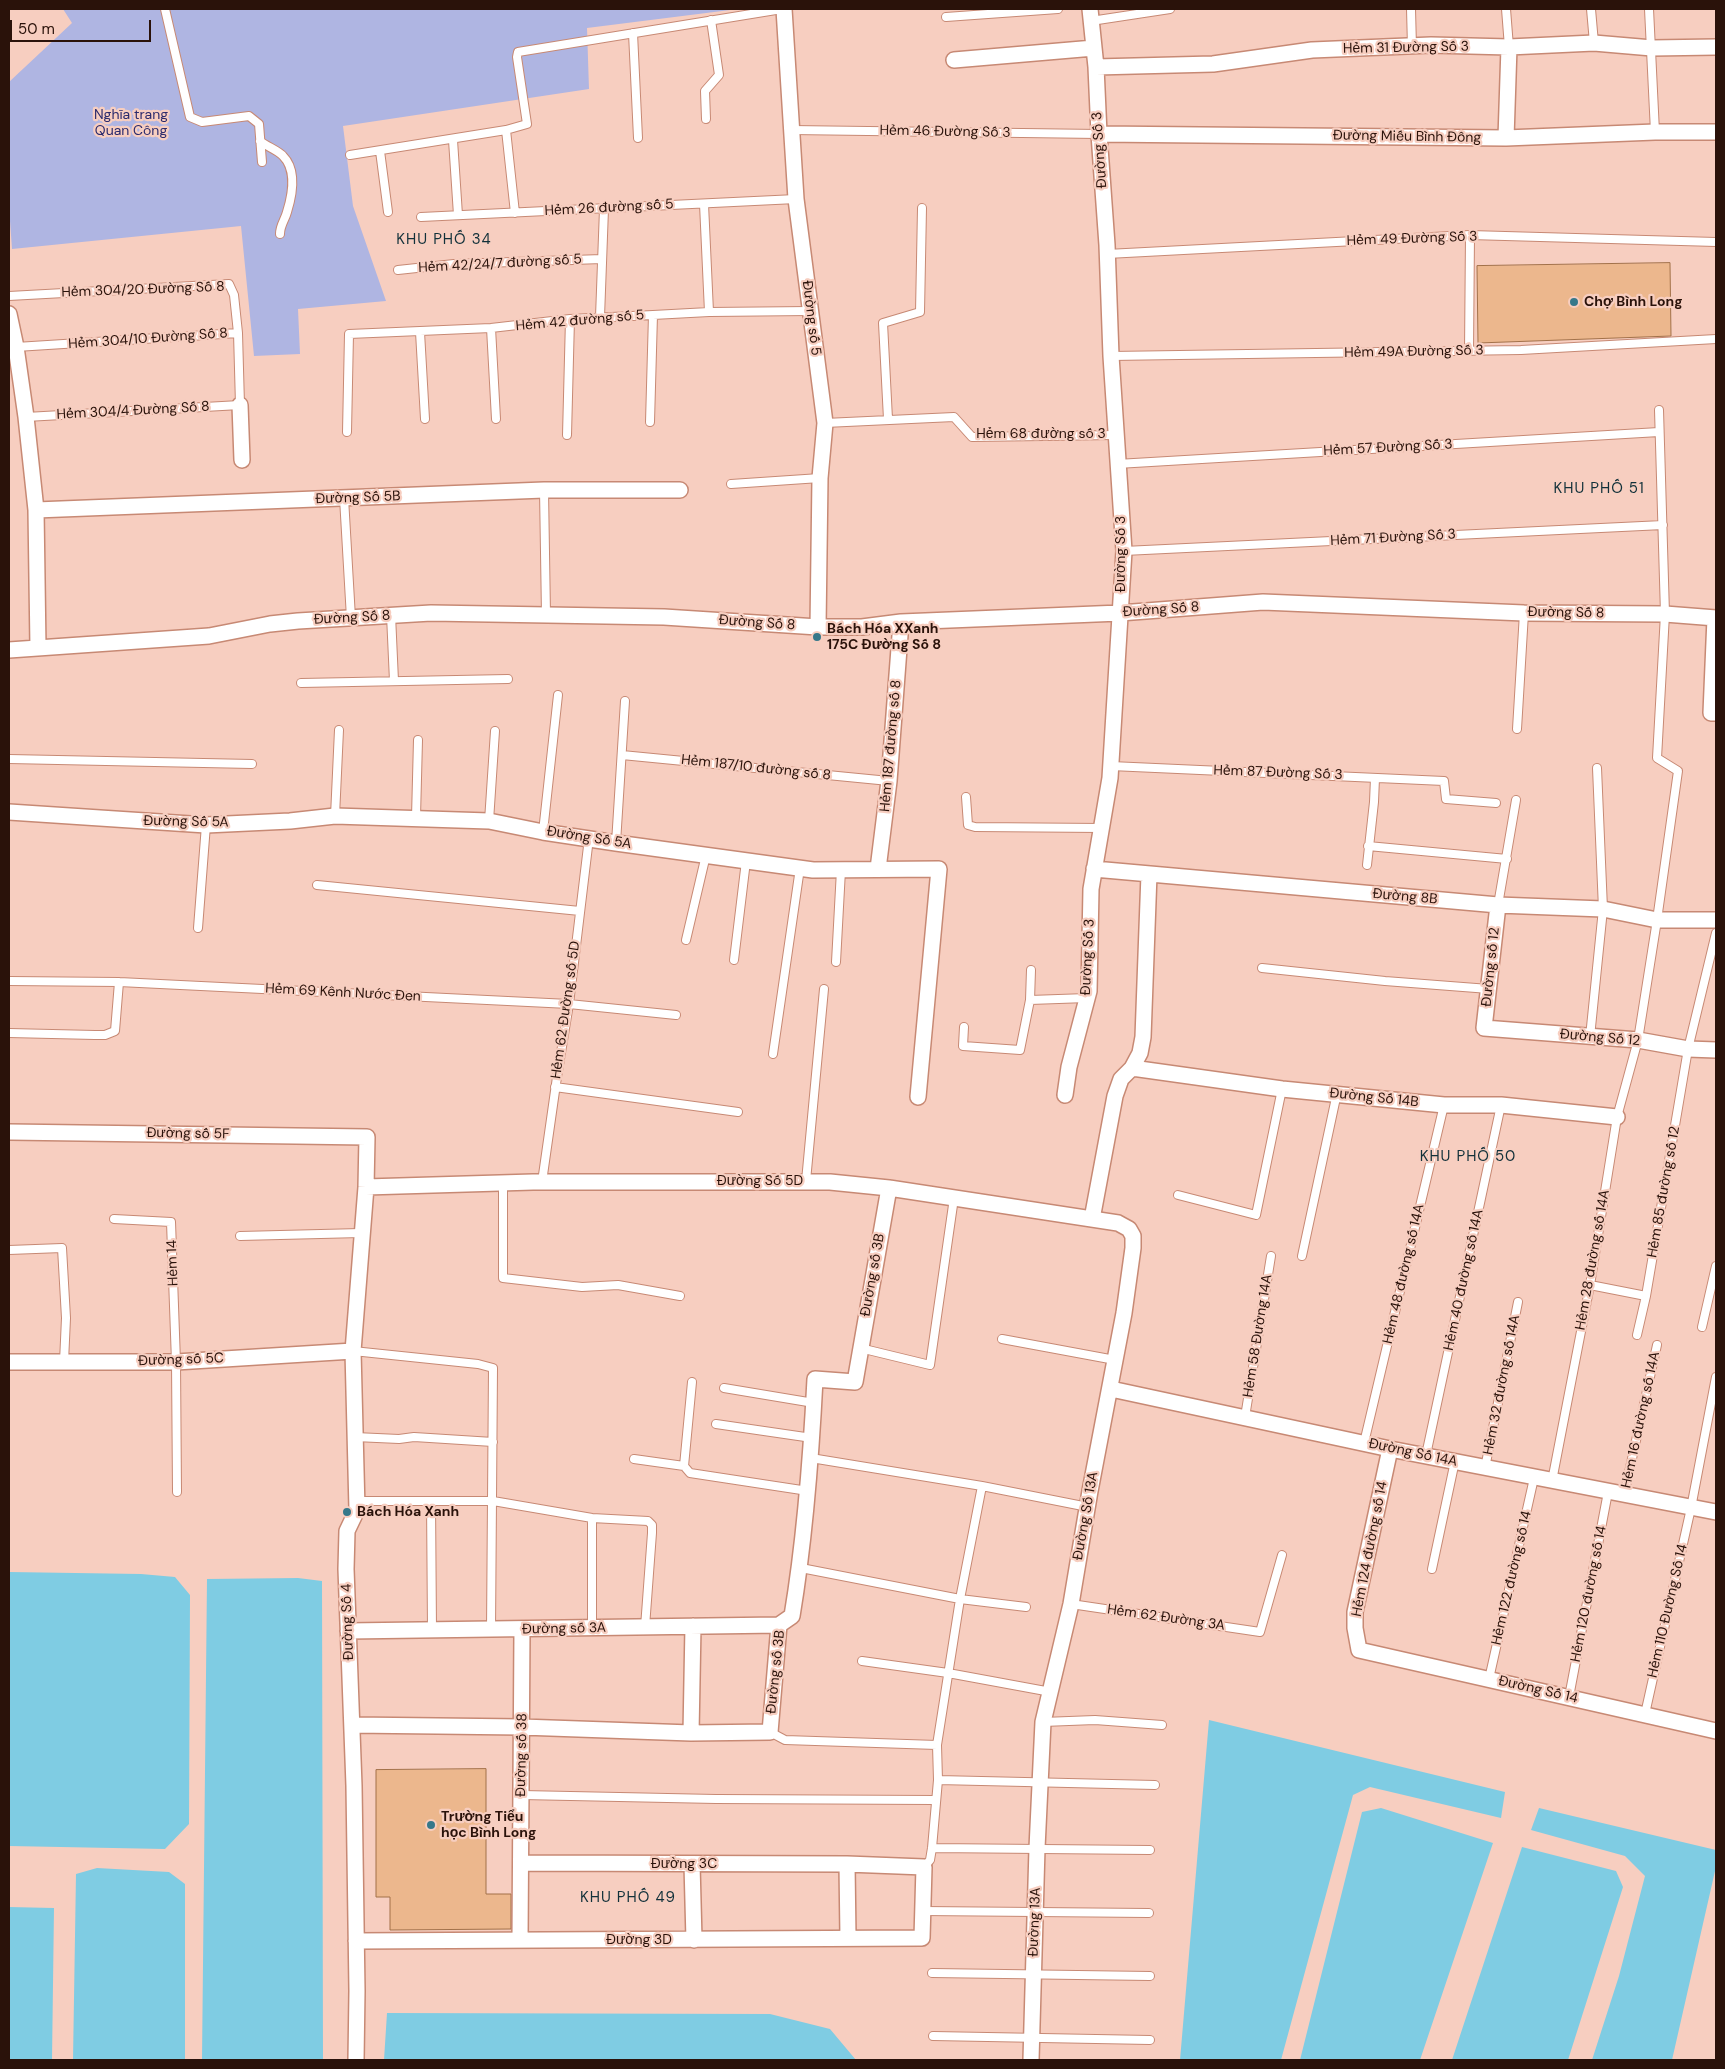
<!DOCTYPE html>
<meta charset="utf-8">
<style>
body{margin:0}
#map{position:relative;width:1725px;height:2069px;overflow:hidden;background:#f7cec0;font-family:"DM Sans",sans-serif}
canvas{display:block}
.frame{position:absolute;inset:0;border:10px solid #2a120a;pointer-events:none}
.scale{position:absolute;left:10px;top:20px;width:141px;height:22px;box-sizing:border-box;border:2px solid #2a120a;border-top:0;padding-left:6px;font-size:15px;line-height:18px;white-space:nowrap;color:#2a120a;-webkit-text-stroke:4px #f7cec0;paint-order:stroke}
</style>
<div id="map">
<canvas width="1725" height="2069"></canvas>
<div class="frame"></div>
<div class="scale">50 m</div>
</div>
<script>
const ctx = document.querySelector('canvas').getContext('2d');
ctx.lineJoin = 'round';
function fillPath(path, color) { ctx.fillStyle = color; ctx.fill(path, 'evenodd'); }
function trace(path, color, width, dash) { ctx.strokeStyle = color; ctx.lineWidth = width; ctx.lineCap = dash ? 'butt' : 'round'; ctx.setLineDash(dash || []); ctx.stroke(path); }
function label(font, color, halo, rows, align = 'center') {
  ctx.font = font + ' "DM Sans",sans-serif'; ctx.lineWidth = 4.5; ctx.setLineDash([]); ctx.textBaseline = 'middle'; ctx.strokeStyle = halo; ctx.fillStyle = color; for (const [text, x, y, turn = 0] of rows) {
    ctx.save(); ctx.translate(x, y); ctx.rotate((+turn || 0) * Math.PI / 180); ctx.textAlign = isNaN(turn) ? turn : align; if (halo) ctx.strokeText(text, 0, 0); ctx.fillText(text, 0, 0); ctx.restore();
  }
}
fillPath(new Path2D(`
 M63,9h675l-151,19 2,61 -246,37 10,80 33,95 -88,8 2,45 -46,2 -13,-130 -229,23 -3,-42v-125l63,-59z`), '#afb5e2');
fillPath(new Path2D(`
 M9,1572l132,2 34,3 15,18 -1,229 -24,25 -156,-3z
 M298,1578l24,3 1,479h-121l5,-481z
 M1209,1720l296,72 -4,26 -131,-31 -17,8 -72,265h-101z
 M1381,1808l112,35 -73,217h-120l62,-248z
 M1539,1808l177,42 -1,21 -43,189h-80l27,-84 26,-100 -20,-20 -94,-26z
 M1522,1847l94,24 7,16 -55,173h-116z
 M97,1868l72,4 16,12v176h-112l3,-186z
 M9,1907l45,1 -2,152h-43z
 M387,2013l383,1 60,15 26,31h-472z`), '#7fcce3');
const building = new Path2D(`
 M1670,263l1,73 -193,7 -1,-77z
 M486,1769v125h25v35l-121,1v-33h-14v-127z`);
fillPath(building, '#ecb78d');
trace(building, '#a27149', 1);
const service = new Path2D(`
 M165,9l25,108 12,5 47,-6 10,8 3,38
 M1411,9l1,38
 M1506,9l3,38
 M1591,9l3,34
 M1649,9l6,123
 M946,17l112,-8
 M1091,21l79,-12
 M633,33l5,105
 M706,119l-1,-28 14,-16 -8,-55
 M506,130l9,83
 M791,130l308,4
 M453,140l5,75
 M260,141c6,5 19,10 23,15 14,14 9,40 4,56 -2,8 -7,13 -7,22
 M380,151l8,61
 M350,155l156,-25 21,-6 -10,-67 1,-5 264,-43
 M704,204l5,108
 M421,217l375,-18
 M1107,254l363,-19 246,7
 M398,270l56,-6 148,-5
 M9,296l220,-12 5,11 4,38
 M600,317l4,-108
 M491,328l5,91
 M420,332l5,87
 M16,347l222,-14 2,72 -214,12
 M1469,351l1,-116
 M1111,356l410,-6 195,-11
 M888,419l-5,-96 37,-11 2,-104
 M650,422l3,-107
 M825,423l129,-6 18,20 143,-2
 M347,432l2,-98 142,-6 79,-9 83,-4 56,-3 101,-1
 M567,435l3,-116
 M1117,464l542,-32
 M731,484l89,-6
 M544,490l2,125
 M344,498l7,120
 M1124,551l539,-26
 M391,615l3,66
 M301,683l207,-4
 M1517,729l7,-116
 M622,755l267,26
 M9,759l243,5
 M1111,766l333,15 2,18 50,4
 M966,797l2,28 7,2 127,1
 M335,816l4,-86
 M416,817l2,-77
 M489,821l6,-90
 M543,832l15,-137
 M616,843l9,-142
 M1368,846l139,13
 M1367,865l7,-63 1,-24
 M317,885l263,26
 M1498,905l18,-105
 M198,928l8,-103
 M686,940l20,-85
 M734,960l12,-99
 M836,962l5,-92
 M1262,968l123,13 104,8
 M9,981l110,1 450,22 107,11
 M1030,1000l1,-30
 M964,1027l-1,19 57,4 10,-50 57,-2
 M9,1033l86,2h10l10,-4 4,-49
 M1590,1037l13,-128 -6,-141
 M773,1054l27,-186
 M555,1087l183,25
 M806,1181l18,-192
 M542,1182l15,-105 12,-73 20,-166
 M503,1183v95l79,9 36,-2 62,11
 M1178,1195l78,20 26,-126
 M114,1219l57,3 5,140 1,130
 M240,1236l121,-3
 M9,1250l53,-2 4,70 -2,44
 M1302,1256l35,-163
 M1590,1285l56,11
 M1702,1327l14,-61
 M1637,1335l9,-39 42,-247 28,-116
 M1002,1339l113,21
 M860,1348l70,17 24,-167
 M353,1351l125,13 15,4 -2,262
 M724,1388l90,15
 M1245,1417l26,-161
 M716,1424l96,14
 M355,1437l44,2 15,-2 79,5
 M1364,1443l80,-338
 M1426,1455l75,-350
 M811,1458l171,28 106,21
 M634,1459l50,7 6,7 118,18
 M684,1466l8,-84
 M1485,1468l33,-166
 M1552,1481l38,-196 27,-168 21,-77 19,-120 21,-149 -21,-13 8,-144 -6,-204
 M1624,1495l33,-150
 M357,1501h136l99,17 56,3 4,4v8l-7,94
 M431,1501l1,129
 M592,1518v110
 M801,1568l159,31 66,8
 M1432,1569l23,-108
 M1071,1604l189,28 22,-77
 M862,1661l86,12 103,19
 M1489,1679l45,-201
 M1569,1697l39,-205
 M1645,1714l46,-206 25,-131
 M1043,1722l52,-2 67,5
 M770,1732l15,8 152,5
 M938,1780l217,5
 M522,1795l194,4 219,1
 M932,1848l218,2
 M924,1867l6,-7 2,-12 6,-68 -1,-35 23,-146 22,-113
 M922,1911l227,2
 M932,1973l218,3
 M933,2036l217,4`);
const minor = new Path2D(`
 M784,9l12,190 29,224 -5,55 -2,149
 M954,60l140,-12
 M1096,67l117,-3 99,-14 119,-5 78,2 85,-4 58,5 64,-1
 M1099,134l407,4 149,-6h61
 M1506,138l3,-91
 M9,314l7,33 10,70 10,93 2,138
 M240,405l2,55
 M36,510l508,-20h136
 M1715,618l-4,95h5
 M9,650l200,-14 61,-12 28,-3 133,-8 233,4 154,10h44l39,-5 219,-9 143,-11 261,11 141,1 51,4
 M9,812l197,13 84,-4 45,-5 154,5 54,11 73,11 197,27 126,-1 -21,228
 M878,869l11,-88 12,-159
 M1094,869l404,36 105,4 54,11h59
 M1498,905l-14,123 154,12 50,9 28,1
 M1132,1068l150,21 162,16h57l116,12
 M1065,1095l4,-28 20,-76 2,-102 19,-111 14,-227 -13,-195 -4,-111 -8,-111 -3,-67 -6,-58
 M9,1132l358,5 -1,50 -13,164 4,159 -10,21 -1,38 8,217 3,205 -1,69
 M366,1187l167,-5h297l59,6 229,35 11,6 4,7v12l-9,65 -34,178 -19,113 -28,118 -6,126 -6,212
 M1092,1219l23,-123 6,-17 11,-11 8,-15 3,-16 6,-163
 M9,1362h167l177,-11
 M1111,1389l279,60 326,63
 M1390,1449l-35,163v16l4,22 357,81
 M779,1625l13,-9c13,-78 19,-157 23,-237l40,3 34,-194
 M348,1631l431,-6
 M352,1725l170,2 169,6 79,-1 9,-107
 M691,1733l2,-107
 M692,1864l2,76
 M847,1864l1,74
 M520,1940l2,-310
 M356,1941l566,-3 2,-71 -77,-3 -326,-1`);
trace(service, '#c78974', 10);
trace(minor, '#c78974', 18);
trace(service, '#fff', 8);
trace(minor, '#fff', 15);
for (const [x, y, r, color] of [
 [1574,302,5,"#36788a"],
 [817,637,5,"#36788a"],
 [347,1512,5,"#36788a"],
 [431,1825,5,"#36788a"]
]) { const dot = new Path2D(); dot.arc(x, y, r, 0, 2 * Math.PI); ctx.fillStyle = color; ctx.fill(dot); trace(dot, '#f7cec0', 2); }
label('14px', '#2a120a', '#f7cec0', [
 ["Hẻm 31 Đường Số 3",1406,48,-1],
 ["Hẻm 46 Đường Số 3",945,132,1],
 ["Đường Miếu Bình Đông",1407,137,1],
 ["Đường Số 3",1100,150,-94],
 ["Hẻm 26 đường số 5",609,208,-3],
 ["Hẻm 49 Đường Số 3",1412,239,-2],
 ["Hẻm 42/24/7 đường số 5",500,264,-3],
 ["Hẻm 304/20 Đường Số 8",143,290,-2],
 ["Đường số 5",811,318,83],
 ["Hẻm 42 đường số 5",580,321,-5],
 ["Hẻm 304/10 Đường Số 8",148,339,-4],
 ["Hẻm 49A Đường Số 3",1414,352,-1],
 ["Hẻm 304/4 Đường Số 8",133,411,-3],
 ["Hẻm 68 đường số 3",1041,434],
 ["Hẻm 57 Đường Số 3",1388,448,-3],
 ["Đường Số 5B",358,498,-2],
 ["Hẻm 71 Đường Số 3",1393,538,-3],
 ["Đường Số 3",1121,554,-90],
 ["Đường Số 8",1161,610,-4],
 ["Đường Số 8",1566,613,1],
 ["Đường Số 8",352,618,-3],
 ["Đường Số 8",757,623,4],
 ["Hẻm 187 đường số 8",891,746,-85],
 ["Hẻm 187/10 đường số 8",756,768,6],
 ["Hẻm 87 Đường Số 3",1278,773,2],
 ["Đường Số 5A",186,822,1],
 ["Đường Số 5A",589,838,9],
 ["Đường 8B",1405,897,5],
 ["Đường Số 3",1088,957,-87],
 ["Đường số 12",1491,967,-84],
 ["Hẻm 69 Kênh Nước Đen",343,993,3],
 ["Hẻm 62 Đường số 5D",566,1010,-82],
 ["Đường Số 12",1600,1038,5],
 ["Đường Số 14B",1374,1098,6],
 ["Đường số 5F",188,1134,1],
 ["Đường Số 5D",760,1181],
 ["Hẻm 85 đường số 12",1664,1192,-80],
 ["Hẻm 28 đường số 14A",1593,1260,-80],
 ["Hẻm 14",173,1263,-92],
 ["Hẻm 48 đường số 14A",1404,1274,-77],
 ["Đường số 3B",873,1275,-80],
 ["Hẻm 40 đường số 14A",1464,1280,-78],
 ["Hẻm 58 Đường 14A",1258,1336,-81],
 ["Đường số 5C",181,1360,-2],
 ["Hẻm 32 đường số 14A",1502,1385,-79],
 ["Hẻm 16 đường số 14A",1641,1420,-78],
 ["Đường Số 14A",1413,1453,12],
 ["Đường Số 13A",1086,1516,-80],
 ["Hẻm 124 đường số 14",1370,1549,-79],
 ["Hẻm 122 đường số 14",1512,1578,-77],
 ["Hẻm 120 đường số 14",1589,1594,-79],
 ["Hẻm 110 Đường Số 14",1668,1611,-77],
 ["Hẻm 62 Đường 3A",1166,1618,8],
 ["Đường Số 4",348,1622,-92],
 ["Đường số 3A",564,1629,-1],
 ["Đường số 3B",776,1672,-84],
 ["Đường Số 14",1538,1690,13],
 ["Đường số 38",522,1755,-89],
 ["Đường 3C",684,1864],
 ["Đường 13A",1035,1922,-88],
 ["Đường 3D",639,1940]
]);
label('14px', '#2b2a6c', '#f7cec0', [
 ["Nghĩa trang",131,115],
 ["Quan Công",131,131]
]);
label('bold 14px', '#2a120a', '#f7cec0', [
 ["Chợ Bình Long",1584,302],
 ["Bách Hóa XXanh",827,629],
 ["175C Đường Số 8",827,645],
 ["Bách Hóa Xanh",357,1512],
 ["Trường Tiểu",441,1817],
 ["học Bình Long",441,1833]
], 'left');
ctx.letterSpacing = '1px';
label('15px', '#12313a', '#f7cec0', [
 ["KHU PHỐ 34",444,240],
 ["KHU PHỐ 51",1599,489],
 ["KHU PHỐ 50",1468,1157],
 ["KHU PHỐ 49",628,1898]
]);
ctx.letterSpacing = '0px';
</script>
